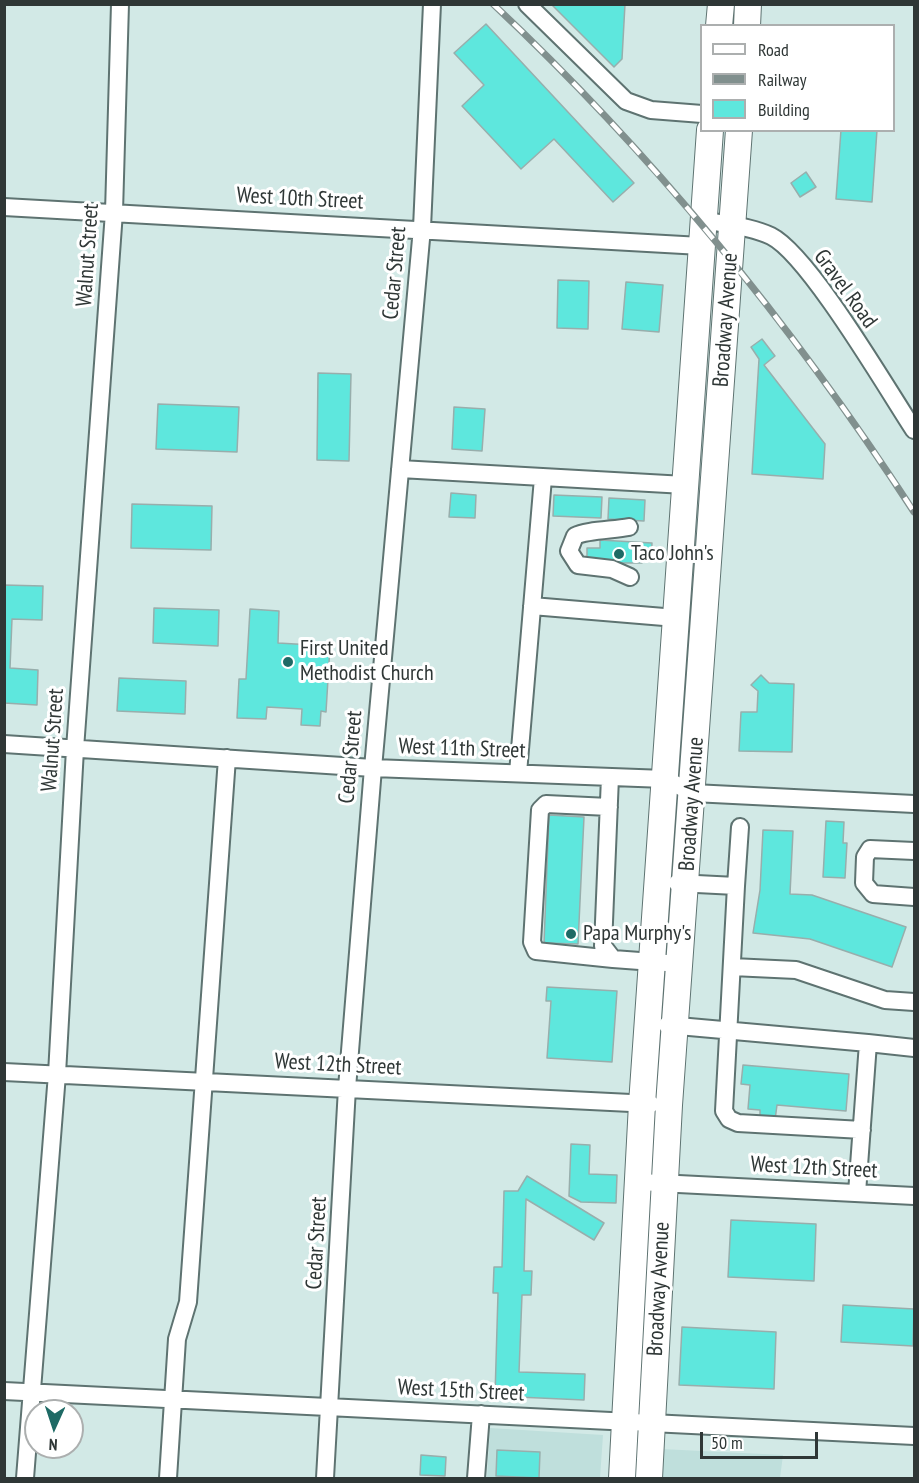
<!DOCTYPE html>
<style>
body{margin:0}
#map{position:relative;width:919px;height:1483px;overflow:hidden;background:#d2e9e6;font-family:"PT Sans Narrow",sans-serif}
canvas{display:block}
.frame{position:absolute;inset:0;border:6px solid #2f3736;pointer-events:none}
.legend{position:absolute;left:700px;top:24px;width:195px;height:108px;box-sizing:border-box;background:#fff;border:2px solid #acafaf;margin:0;padding:8px 10px;list-style:none;font-size:18px;color:#2f3736}
.legend li{display:flex;align-items:center;gap:12px;height:30px}
.legend b{width:30px;border:2px solid #acafaf}
.north{position:absolute;left:24px;top:1399px;width:60px;height:60px;box-sizing:border-box;background:#fff;border:2px solid #acafaf;border-radius:50%;rotate:183deg;font-size:16px;font-weight:700;line-height:24px;text-align:center;color:#2f3736}
.north::after{content:'';display:block;margin:auto;width:21px;height:27px;background:#1e6a65;clip-path:polygon(50% 0,100% 100%,50% 72%,0 100%)}
.scale{position:absolute;left:700px;top:1432px;width:118px;height:27px;box-sizing:border-box;border:3px solid #2f3736;border-top:0;padding-left:8px;font-size:18px;line-height:21px;white-space:nowrap;color:#2f3736;-webkit-text-stroke:4px #fff;paint-order:stroke}
</style>
<div id="map">
<canvas width="919" height="1483"></canvas>
<div class="frame"></div>
<ul class="legend">
<li><b style="height:8px;background:#fff"></b>Road</li>
<li><b style="height:8px;background:#81908e"></b>Railway</li>
<li><b style="height:16px;background:#5ee7dd"></b>Building</li>
</ul>
<div class="north">N</div>
<div class="scale">50 m</div>
</div>
<script>
const ctx = document.querySelector('canvas').getContext('2d');
ctx.lineJoin = 'round';
function fillPath(path, color) { ctx.fillStyle = color; ctx.fill(path, 'evenodd'); }
function trace(path, color, width, dash) { ctx.strokeStyle = color; ctx.lineWidth = width; ctx.lineCap = dash ? 'butt' : 'round'; ctx.setLineDash(dash || []); ctx.stroke(path); }
function label(font, color, halo, rows, align = 'center') {
  ctx.font = font + ' "PT Sans Narrow",sans-serif'; ctx.lineWidth = 6; ctx.setLineDash([]); ctx.textBaseline = 'middle'; ctx.strokeStyle = halo; ctx.fillStyle = color; for (const [text, x, y, turn = 0] of rows) {
    ctx.save(); ctx.translate(x, y); ctx.rotate((+turn || 0) * Math.PI / 180); ctx.textAlign = isNaN(turn) ? turn : align; if (halo) ctx.strokeText(text, 0, 0); ctx.fillText(text, 0, 0); ctx.restore();
  }
}
fillPath(new Path2D(`
 M490,1428l113,7 -3,43h-113z
 M661,1449l122,6 -3,23h-122z`), '#bfdfdc');
const building = new Path2D(`
 M551,4h74l-3,55 -8,8z
 M486,24l148,159 -21,19 -59,-63 -33,30 -59,-63 22,-21 -30,-32z
 M841,130h36l-5,72 -36,-3z
 M806,172l10,15 -16,10 -9,-14z
 M558,280l31,1 -1,48 -31,-1z
 M626,282l37,3 -4,47 -37,-3z
 M762,339l13,17 -11,9 61,79 -2,35 -71,-5 7,-115 -8,-12z
 M318,373l33,1 -2,87 -32,-1z
 M158,404l81,3 -2,45 -81,-3z
 M454,407l31,2 -3,42 -30,-2z
 M451,493l25,2 -1,23 -26,-1z
 M554,495l48,2 -1,21 -48,-2z
 M609,498l36,2 -1,21 -36,-2z
 M132,504l80,2 -1,44 -80,-2z
 M600,540l52,3 -1,18h-9v2h-55v-15h13z
 M4,585l39,1 -1,34 -30,-1 -2,49 28,2 -1,35 -33,-2z
 M154,608l65,2 -1,36 -65,-3z
 M250,609l29,2 -1,32 52,3 -4,66 -5,-1 -1,15 -19,-1 1,-16 -35,-2 -1,12 -29,-1 2,-39h7z
 M761,675l8,8 25,1 -2,68 -53,-1 2,-39h16l1,-21 -7,-6z
 M119,678l67,3 -1,33 -68,-3z
 M549,815l35,2 -6,127 -34,-1z
 M826,821l18,1 -1,21h4l-2,35 -22,-1z
 M763,830l30,1 -3,63 22,1 94,32 -14,40 -82,-28 -57,-6 7,-43z
 M547,987l70,4 -5,71 -65,-4 4,-57h-5z
 M743,1065l106,9 -3,37 -69,-6 -2,15 -15,-2v-8l-12,-1 2,-24 -9,-1z
 M571,1144l19,1 -1,29 28,1 -1,28 -35,-1 -12,-6z
 M527,1176l77,47 -10,17 -68,-41 -2,72h8l-1,24h-9l-3,77 66,2 -1,26 -89,-4 3,-103h-5l1,-26h8l2,-76h14z
 M731,1220l85,4 -2,57 -86,-4z
 M843,1305l71,4 -1,37 -72,-4z
 M682,1327l94,5 -2,57 -95,-4z
 M497,1450l43,2 -1,26 -43,-2z
 M421,1455l25,2 -1,19 -25,-1z`);
fillPath(building, '#5ee7dd');
trace(building, '#98aeac', 1.5);
const minor = new Path2D(`
 M527,4l99,97 25,9 51,4
 M4,207l697,39
 M704,220c22,5 46,6 67,16 38,19 116,153 143,194
 M400,469l285,16
 M629,527c-15,3 -43,3 -54,9l-6,15 9,14 34,4 18,8
 M532,606l144,12
 M4,744l369,24 292,11 28,14 221,11
 M518,773l25,-295
 M610,777l-7,169 10,13 67,5
 M609,807l-63,-3 -6,6 -8,132 4,9 77,8
 M914,851l-44,-2 -5,8 -1,26 9,11 41,3
 M677,883l59,3 -12,225 5,8 9,4 124,7
 M736,886l4,-59
 M732,967l64,3 89,30 29,2
 M667,1025l201,18 -11,150
 M868,1043l46,5
 M4,1072l647,32
 M639,1182l275,14
 M4,1391l910,45
 M25,1478l32,-404 18,-325 39,-537 6,-208
 M168,1478l9,-139 11,-37 39,-544
 M325,1478l22,-390 26,-320 49,-540 10,-224
 M476,1478l5,-64`);
const highway = new Path2D(`
 M719,26l2,-22
 M747,26l1,-22
 M622,1478l20,-374 68,-974
 M649,1478l20,-373 70,-975`);
trace(minor, '#5e7371', 20);
trace(highway, '#5e7371', 28);
trace(minor, '#fff', 16);
trace(highway, '#fff', 26);
const rail = new Path2D(`
 M493,4c160,150 302,325 421,508`);
trace(rail, '#81908e', 7);
trace(rail, '#fff', 4.5, [14]);
for (const [x, y, r, color] of [
 [619,554,6,"#1e6a65"],
 [288,662,6,"#1e6a65"],
 [571,934,6,"#1e6a65"]
]) { const dot = new Path2D(); dot.arc(x, y, r, 0, 2 * Math.PI); ctx.fillStyle = color; ctx.fill(dot); trace(dot, '#fff', 2); }
label('22px', '#2f3736', '#fff', [
 ["West 10th Street",300,199,3],
 ["Walnut Street",88,255,-86],
 ["Cedar Street",395,273,-85],
 ["Gravel Road",845,289,54],
 ["Broadway Avenue",726,320,-86],
 ["Walnut Street",53,740,-86],
 ["West 11th Street",462,749,2],
 ["Cedar Street",351,757,-85],
 ["Broadway Avenue",692,804,-86],
 ["West 12th Street",338,1065,3],
 ["West 12th Street",814,1168,3],
 ["Cedar Street",317,1243,-87],
 ["Broadway Avenue",659,1289,-87],
 ["West 15th Street",461,1391,3]
]);
label('22px', '#2f3736', '#fff', [
 ["Taco John's",631,554],
 ["First United",300,649],
 ["Methodist Church",300,674],
 ["Papa Murphy's",583,934]
], 'left');
</script>
